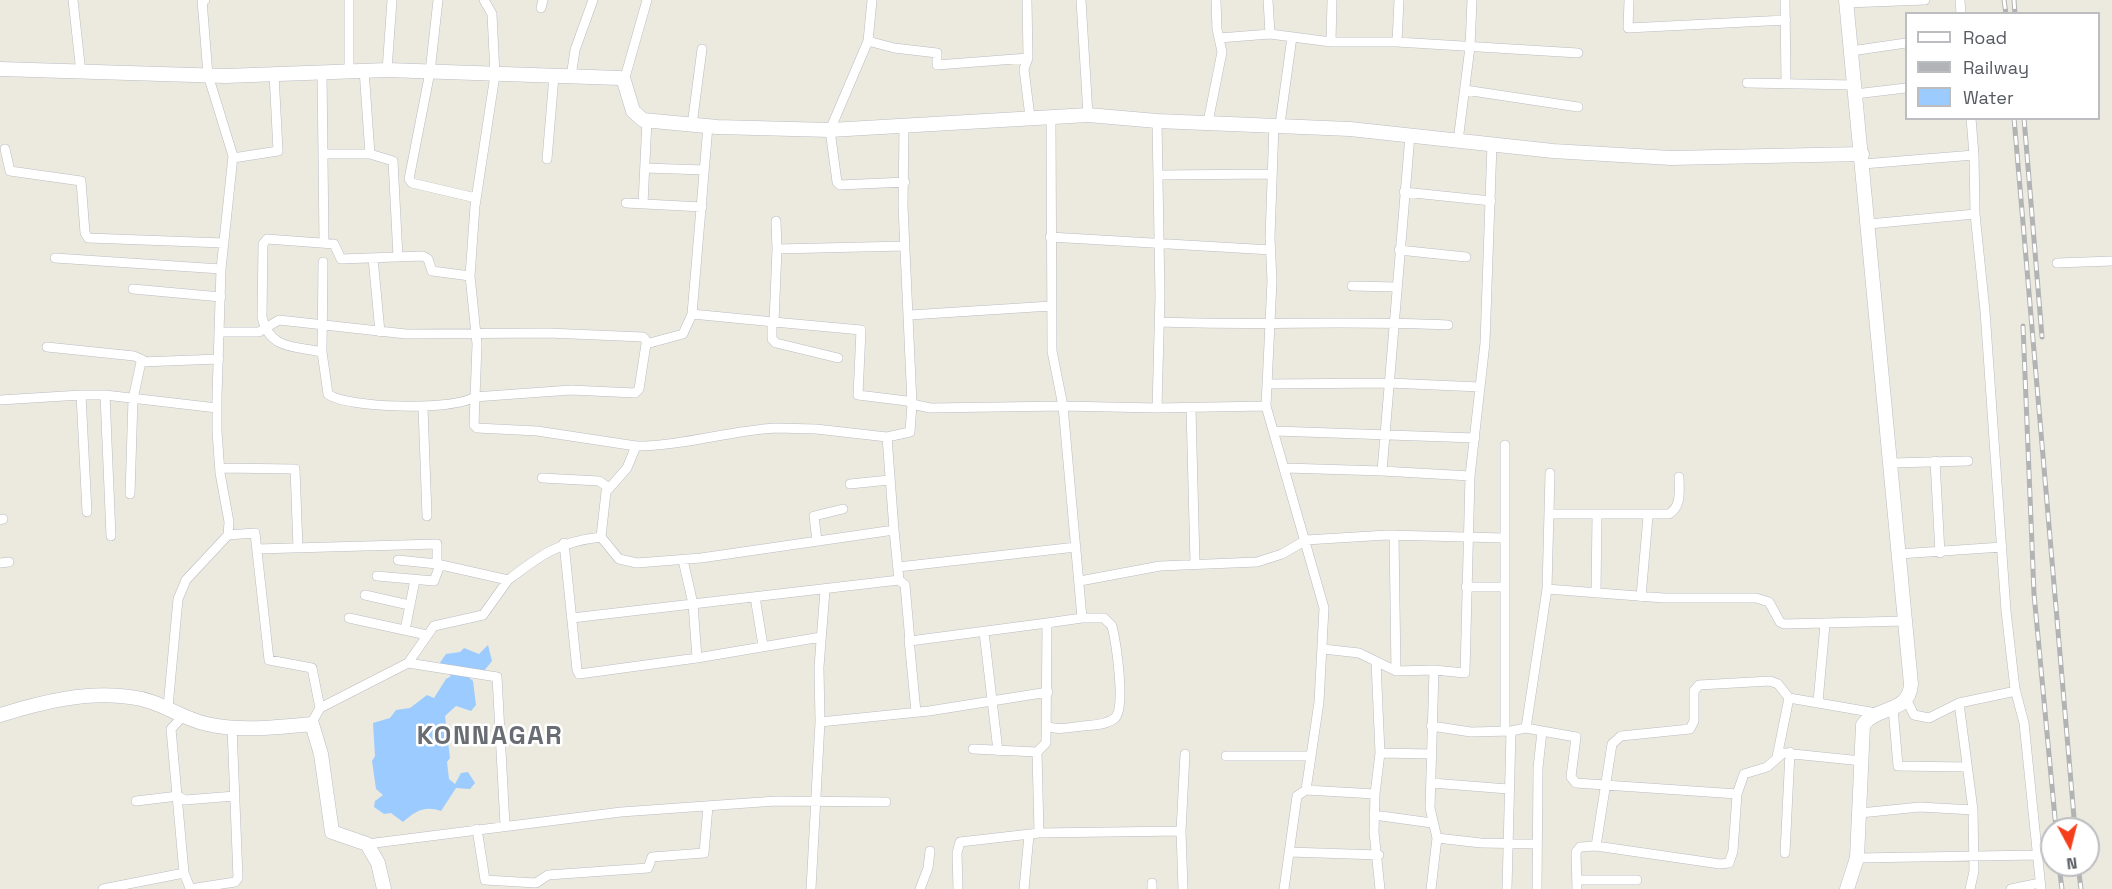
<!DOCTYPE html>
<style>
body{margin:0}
#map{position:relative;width:2112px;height:889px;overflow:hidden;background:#eceade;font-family:"Space Grotesk",sans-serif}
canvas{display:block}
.legend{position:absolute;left:1905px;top:12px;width:195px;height:108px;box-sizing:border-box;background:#fff;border:2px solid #bcbdc0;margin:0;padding:8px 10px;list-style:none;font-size:18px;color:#575b61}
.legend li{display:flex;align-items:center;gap:12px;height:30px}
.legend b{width:30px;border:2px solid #bcbdc0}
.north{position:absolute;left:2040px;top:817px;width:60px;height:60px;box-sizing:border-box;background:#fff;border:2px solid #bcbdc0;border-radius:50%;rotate:173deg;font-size:16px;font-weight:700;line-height:24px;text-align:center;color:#575b61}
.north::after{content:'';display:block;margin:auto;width:21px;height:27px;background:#f53e1b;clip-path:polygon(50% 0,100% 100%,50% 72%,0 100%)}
</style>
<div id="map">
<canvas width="2112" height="889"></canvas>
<ul class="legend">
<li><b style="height:8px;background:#fff"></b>Road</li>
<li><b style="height:8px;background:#b2b3b4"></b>Railway</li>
<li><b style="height:16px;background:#9bcbff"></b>Water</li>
</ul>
<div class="north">N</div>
</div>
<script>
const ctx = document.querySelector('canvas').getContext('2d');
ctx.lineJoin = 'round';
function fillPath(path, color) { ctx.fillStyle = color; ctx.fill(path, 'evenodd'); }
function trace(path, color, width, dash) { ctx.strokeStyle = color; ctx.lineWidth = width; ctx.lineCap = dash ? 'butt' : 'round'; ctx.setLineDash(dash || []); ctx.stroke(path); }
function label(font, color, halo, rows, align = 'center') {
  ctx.font = font + ' "Space Grotesk",sans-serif'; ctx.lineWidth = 5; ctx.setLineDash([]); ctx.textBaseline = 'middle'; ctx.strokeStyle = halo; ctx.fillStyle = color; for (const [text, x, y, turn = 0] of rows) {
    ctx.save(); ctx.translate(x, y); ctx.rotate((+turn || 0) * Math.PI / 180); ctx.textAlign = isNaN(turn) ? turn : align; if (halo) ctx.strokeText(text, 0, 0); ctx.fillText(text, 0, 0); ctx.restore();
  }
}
fillPath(new Path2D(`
 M488,645l4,16 -8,10 -19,3 8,7 3,24 -5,6 -15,-5 -11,10 5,42 -3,4 2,17 6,5 6,-11 7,-1 7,11 -5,6 -14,-1 -15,23c-16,-6 -26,0 -38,11l-12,-9 -7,1 -10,-7 1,-6 8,-6 -7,-6 -4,-28 3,-5 -2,-33 17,-5 6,-8 14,-2 17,-13 7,3 12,-19 5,-3 -12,-12 7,-10 14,-2 4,-4 15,6z`), '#9bcbff');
const street = new Path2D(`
 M73,0l8,73
 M438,0l-8,72 -21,107 3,4 64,15
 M484,0l8,14 3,61 -20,131 -5,70 7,68 -3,81 3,3 60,3 99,15
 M1027,0l1,58 -4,11 6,48
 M1081,0l7,115
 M1268,0l2,34
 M1629,0l-1,28 158,-8
 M1785,0l1,83
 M1960,0l1,14
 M1847,3l78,-3
 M541,8l2,-8
 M1219,38l51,-4 61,8h66l181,11
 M868,41l4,-41
 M1331,42l1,-42
 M1397,42l2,-42
 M1851,51l55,-8
 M364,70l6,84
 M387,70l5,-70
 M322,71l2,172
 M349,71v-71
 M571,77l4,-27 18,-50
 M624,81l23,-81
 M1747,83l107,2
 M1465,90l113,17
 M1855,94l51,-6
 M1971,118l3,37 1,59 10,97 21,300 9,78 9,34 17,166
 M1157,121l3,175 -3,112 109,-2
 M1208,122l14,-70 -5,-23 -1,-29
 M1274,124l-4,114 2,43 -6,125 58,202 -5,94 -13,88 -9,6 -13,93
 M1280,124l12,-87
 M692,125l10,-76
 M904,126l-1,80 9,198 18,4 133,-2 94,2
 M1458,141l12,-94 2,-47
 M5,149l5,22 71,10 4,52 3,5 136,5
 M323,154h47l23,7 5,96
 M233,158l45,-7 -4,-77
 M547,159l7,-83
 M1863,164l111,-9
 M645,168l59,2
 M1159,175l113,-1
 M905,182l-65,3 -3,-3 -7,-52 38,-89 26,7 43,5v12l91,-7
 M1404,192l87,9
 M626,203l76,4
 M643,204l4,-84
 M776,221l1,28 128,-3
 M1869,224l106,-10
 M1050,237l221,13
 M1399,250l67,7
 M55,258l166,11
 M373,258l7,74
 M2057,263l55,-2
 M470,276l-38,-5 -4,-12 -5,-3 -82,3 -7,-15 -67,-5 -4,5 -1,73c7,33 34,29 60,35l6,42c16,14 127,17 146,3l97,-7 64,3 4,-4 7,-45 37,-10 9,-20 16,-188
 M1352,286l44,1
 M133,289l88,8
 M692,314l82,8 3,-73
 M910,315l141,-9
 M774,322l87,8 -3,65 49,6 5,3 -2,28 -23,5
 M1159,322c96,4 193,-2 289,3
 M772,323v16l4,4 62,15
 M220,332h39l20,-12 127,14 142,-1 95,4 5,6
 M47,347l87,9 9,4
 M322,352l1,-90
 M1268,384l121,-1 91,4
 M0,400l81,-5
 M423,408l4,108
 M1191,408l4,155
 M775,428l41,1 71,8 7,93 -193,28 -64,5 -18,-4 -18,-22 5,-45 21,-24 9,-22c47,0 92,-15 139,-18z
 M1275,431l200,7
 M1505,445v286
 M1935,461l5,92
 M1892,463l76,-2
 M220,468l75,1 3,79
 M1286,468l96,3 28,-336
 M1382,471l88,5
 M542,478l57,3 10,7
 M850,484l39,-4
 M130,494l3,-95 8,-37 78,-3
 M87,512l-6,-117h24
 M1549,514h120c13,-8 10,-24 10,-37
 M0,520l3,-1
 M228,535l27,-2 14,127 43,8 8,40
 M1394,535l2,136
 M111,536l-6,-141 112,13
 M817,541l-3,-25 29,-7
 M564,543l13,127 2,4 118,-16
 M257,549l180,-5v20
 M1899,554l103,-7
 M398,560l39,4 71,16c34,-26 50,-38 93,-43
 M683,560l10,44 4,54 124,-21
 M0,563l9,-1
 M898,567l178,-20
 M377,576l57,5 6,-16
 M899,580l6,5 5,56 137,-18
 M1080,581l80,-15 97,-4 25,-8 24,-14 81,-5 117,3
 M1466,587h39
 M1547,589l117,9h92l13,4 11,20 4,2 122,-3
 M1596,593l1,-78
 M365,595l44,10
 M755,597l8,49
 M1641,597l7,-81
 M349,618l78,17
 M572,618l327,-38 -5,-50
 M405,630l10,-50
 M984,632l14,119
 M909,639l7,73
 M1323,649l36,4 37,18 38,-1
 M1376,662l4,91 -5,41 -1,38 6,57
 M408,663l89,14 8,148
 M1907,701l7,14 15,3 30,-15 57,-12
 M1818,702l7,-78
 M1959,703l14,107 1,61 -4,18
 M168,707l10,-108 8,-19 42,-45 1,-13 -9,-49 -3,-42v-35l4,-127 12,-113 -25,-81 -6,-75h3
 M1893,708l5,58 69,1
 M820,722l109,-11 119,-19
 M311,724l9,-16 88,-45 26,-37 49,-11 25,-35
 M1047,726c11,5 24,1 36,0 10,-1 24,-1 32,-8 11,-11 1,-76 -3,-92l-8,-8h-22
 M1431,726l40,6 40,-1
 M1526,728l16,3 -4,37 -1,121
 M1542,731l34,6 -5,40 5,6 161,11 -4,57 -4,12 -9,1 -124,-18 -16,1 -4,5 1,37
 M973,749l64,3
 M1380,753l52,1
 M1226,756h85
 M1777,757l12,-59
 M1432,783l76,6
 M1306,790l69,4
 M1737,794l7,-20 23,-7 16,-14 79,8
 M136,801l42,-5 7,4 50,-4
 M1860,813l60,-6 53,3
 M1374,815l58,8
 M477,829l8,51 51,3 12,-8 100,-7 4,-11 52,-4 4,-47
 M1039,833l142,-2
 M1437,838l44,5 56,1
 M367,844l254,-32 155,-11 110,1
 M1596,846l16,-102 9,-8 69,-7 4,-8v-30l5,-6 71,-4 8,3 11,14 87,15
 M1290,852l89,3
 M1785,853l5,-101
 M1857,858l180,-3
 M184,873l-13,-144 13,-14
 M1578,880h59
 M103,889l81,-16 6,15
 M190,889l45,-7 3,-4 -6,-151
 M811,889l9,-167 -1,-55 6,-77
 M920,889l8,-21 2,-17
 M958,889l-1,-36 3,-11 79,-9 -2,-81 9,-9 1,-120 35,-5 -19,-212 -11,-55 -1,-233
 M1024,889l5,-54
 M1152,889v-6
 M1183,889l-2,-58 4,-77
 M1431,889l6,-51 -7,-30 4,-138 31,3 5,-197 15,-133 7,-199
 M1507,889l4,-158 15,-3 21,-139 3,-116
 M2011,889l29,-6`);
const secondary = new Path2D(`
 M1846,0l65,684c-2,30 -33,21 -48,41l-6,133 -10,31
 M0,69l225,7 162,-6 233,8 4,3 9,30 10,9 74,7 113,3 258,-15 69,6 193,8 203,22 118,7 191,-4
 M0,715c42,-13 86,-24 130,-18 30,3 49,21 77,27 33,8 72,3 105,0l9,30 11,78 35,12 11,19 6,26`);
trace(street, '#b9bbc2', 10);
trace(secondary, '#b9bcc4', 15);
trace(street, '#fff', 9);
trace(secondary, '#fff', 14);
const rail = new Path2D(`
 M2004,0l2,14
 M2014,0l1,14
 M2014,118l61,711
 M2024,118l18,219
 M2023,326l11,268 22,235
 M2059,865l3,24
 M2078,865l3,24`);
trace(rail, '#b2b3b4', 5);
trace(rail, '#fff', 3, [9]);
ctx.letterSpacing = '1.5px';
label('bold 26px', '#686d73', '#fff', [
 ["KONNAGAR",490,737]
]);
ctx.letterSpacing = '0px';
</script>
